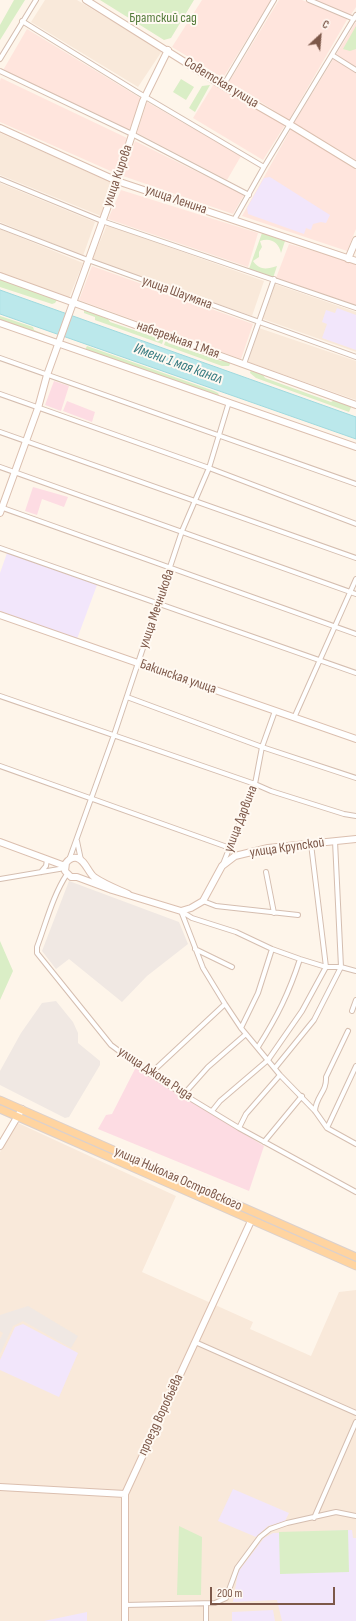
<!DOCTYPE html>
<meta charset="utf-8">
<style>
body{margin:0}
#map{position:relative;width:356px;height:1621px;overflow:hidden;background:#fef5ea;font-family:"Sofia Sans Condensed",sans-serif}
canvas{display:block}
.north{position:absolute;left:300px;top:16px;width:40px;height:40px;-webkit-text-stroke:3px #fff9f2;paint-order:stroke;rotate:26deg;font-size:11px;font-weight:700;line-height:16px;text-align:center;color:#7d5849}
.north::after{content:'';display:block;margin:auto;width:14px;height:18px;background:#7d5849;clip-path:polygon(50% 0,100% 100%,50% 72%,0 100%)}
.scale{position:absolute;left:210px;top:1587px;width:125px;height:18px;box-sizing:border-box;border:2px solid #7d5849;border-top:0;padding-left:5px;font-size:12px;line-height:14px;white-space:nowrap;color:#7d5849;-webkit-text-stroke:3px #fff9f2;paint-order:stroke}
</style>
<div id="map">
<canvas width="356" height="1621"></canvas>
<div class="north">С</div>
<div class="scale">200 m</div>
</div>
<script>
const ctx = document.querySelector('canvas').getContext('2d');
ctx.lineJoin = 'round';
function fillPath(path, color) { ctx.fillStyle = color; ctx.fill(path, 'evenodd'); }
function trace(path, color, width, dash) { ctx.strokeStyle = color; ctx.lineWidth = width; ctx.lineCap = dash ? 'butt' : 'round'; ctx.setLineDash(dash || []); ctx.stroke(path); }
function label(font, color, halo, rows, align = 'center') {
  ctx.font = font + ' "Sofia Sans Condensed",sans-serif'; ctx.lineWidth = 4; ctx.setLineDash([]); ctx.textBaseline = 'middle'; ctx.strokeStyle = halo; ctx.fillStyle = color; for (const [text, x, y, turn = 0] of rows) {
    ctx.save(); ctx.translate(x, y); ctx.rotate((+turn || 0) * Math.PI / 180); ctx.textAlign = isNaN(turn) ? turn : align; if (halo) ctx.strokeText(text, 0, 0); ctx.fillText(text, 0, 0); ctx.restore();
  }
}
fillPath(new Path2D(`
 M45,0h32l85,51 -24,36 -107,-65z
 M0,133l111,49 -10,34 -101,-41z
 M0,183l95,39 -12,34 -83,-34z
 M107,225l157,56 -12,35 -160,-56z
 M0,229l83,34 -14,35 -69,-25z
 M275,284l81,28v40l-93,-33z
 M259,328l97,33v39l-108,-38z
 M18,1123l158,73 -34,76 111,50 -3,7 61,27 28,-64 17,-2v331h-356v-469z`), '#f9e9da');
fillPath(new Path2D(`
 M202,0h69l-48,78 -51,-31z
 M279,0h23l46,18 -59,102 -60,-38z
 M316,0h40v7l-6,9z
 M356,22v138l-62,-37z
 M27,29l115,70 -13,31 -127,-58z
 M1,78l126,60 -12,35 -115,-51v-41z
 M215,82l70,43 -22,35 -70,-42z
 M147,102l94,54 -14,24 -90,-47z
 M292,127l64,43v59l-9,22 -105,-35z
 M135,141l109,54 -11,19 -110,-38z
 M121,190l137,43 -10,34 -140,-48z
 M289,244l67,19v42l-80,-27z
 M92,266l161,58 -12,35 -162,-59z`), '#ffe5dd');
fillPath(new Path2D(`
 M69,881l110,41 9,22 -41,32 -25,26 -53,-43 -13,10 -14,-18z
 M56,1001l17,21 5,11v10l22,18v4l-31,52 -4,1 -65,-33v-14l21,-38 21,-30z
 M28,1306l50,30 -7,12 -48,-27 -10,5 -13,28v-15l3,-6 -3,-2v-16z`), '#f0e8e3');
fillPath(new Path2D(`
 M270,177l60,38 -4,8 -5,-1 -8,2 -2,6 -5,-2 -2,6 -56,-20 -1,-6 17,-30z
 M337,308l19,7v35l-34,-12 5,-14 -5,-2 4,-12 9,3z
 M7,553l90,32 -20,54 -77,-28v-38z
 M23,1324l55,29 -19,44 -59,-27v-10l15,-33z
 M233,1489l56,24 -4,8 -17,5 -12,11 -38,-16z
 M352,1530l1,8h3v83h-74l-5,-21 -44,2 5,-30 26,-34 9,-5z
 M273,1610l2,11h-43v-9z
 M87,1612v9h-43z`), '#f2e6fb');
fillPath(new Path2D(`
 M54,381l15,5 -8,25 -16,-6z
 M67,401l28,11 -3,10 -29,-11z
 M33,487l35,10 -4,10 -22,-8 -5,16 -12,-4z
 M136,1067l128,79 -15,45 -151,-62 8,-14 6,-1z`), '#fddce3');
fillPath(new Path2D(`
 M14,0h11l-25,40v-15z
 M100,0h94l-23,38 -7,2z
 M356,26v23l-6,2 -7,-2z
 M181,79l13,8 -8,13 -13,-8z
 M210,85l-15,27 -6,-4 13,-22z
 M262,233l23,8 -4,12c-2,-11 -11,-16 -21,-12l2,6 -3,5v5l-6,4c7,10 14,8 24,5l-4,12 -24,-9z
 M0,279l57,21 -2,3 -3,1 -52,-17z
 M84,310l24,9 2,3 50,17 4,-1 -2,6 -67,-24v-3l-11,-4z
 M0,316l33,11 1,3 10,4 2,2 -46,-16z
 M166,339l2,4 53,18 4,-1 6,2 -2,4h-7l-58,-21z
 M87,346l127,45 4,2 2,4 -135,-47z
 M251,369l11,4 3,5 66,24 5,-3 16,6 -3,7 -93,-34 -6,-5z
 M0,941l13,30 -13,29z
 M27,1116l178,77v2l-1,1 -178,-79z
 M179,1526l23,11 -1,58h-24z
 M348,1530l1,42 -69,2 -1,-42z`), '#daeec6');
const water = new Path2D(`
 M0,290l356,127v22l-356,-125z`);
fillPath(water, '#bbe8eb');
trace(water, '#a0d9de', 1);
const street = new Path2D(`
 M309,0l45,19
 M22,21l115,71 127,75
 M332,55l24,15
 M0,59l36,-59
 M0,71l132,63 117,61
 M223,86l51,-86
 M0,179l102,42 254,87
 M234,220l30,-53 92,-152
 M0,226l88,34 268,97
 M0,358l356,126
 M244,364l30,-85
 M0,394l209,74 147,56
 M0,432l356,126
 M0,467l356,127
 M0,507l356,127
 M0,548l356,125
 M0,696l255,88 16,7 73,23 12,2
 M127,697l135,50 94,31
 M294,718l62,-139
 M0,766l230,82
 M77,841l4,19
 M69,860l45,-125 68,-204 27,-63 20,-66
 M223,864l32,-80 7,-37 13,-36
 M41,872l5,-6 1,-6
 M266,872l8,41
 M67,874c-14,21 -21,49 -30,73v6l74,92 39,29 89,54 117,64
 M0,879l65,-11
 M203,901l13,5 82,9
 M181,911l22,57 22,36 16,24 39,47 35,36 12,17 29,16
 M181,911l11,7 44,14 36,17 28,10 26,8h15l15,4
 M195,949l37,18
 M352,1011l4,-11
 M241,1028l17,-35 14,-44
 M258,1047c19,-30 31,-54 42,-88
 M275,1068l39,-48 27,-53 -6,-126
 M150,1074l75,-70
 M184,1094l24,-27 38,-33
 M212,1111l8,-10 48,-41 34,-49 24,-44 -15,-123
 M315,1111c1,-15 12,-19 11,-34l22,-46
 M239,1128l7,-14 34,-39
 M327,1128l29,-62
 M264,1142l38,-46
 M195,1342l161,71
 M314,1518l42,-96
 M125,1605l90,-2 11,-5 11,-30 23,-31 10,-8 17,-6 49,-11 20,4
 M206,1621v-17`);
const secondary = new Path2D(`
 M86,0l137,86 66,38 67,41
 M0,128l117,53 239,80
 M348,259l8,-19
 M0,276l356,129
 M0,323l356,124
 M0,513l38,-105 9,-33 70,-194 26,-80 25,-51
 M0,615l356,124
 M0,842l65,24
 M128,894c-11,-5 -24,-10 -34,-17 -6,-5 -9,-17 -17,-19 -5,-1 -8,1 -11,5l-1,8 6,6h6l35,13 69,21 10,-3 12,-7 19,-35 13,-10 33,-8 88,-9
 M0,1146l22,-37
 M0,1487l125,7
 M125,1621v-127l126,-273`);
const primary = new Path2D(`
 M0,1100l356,157
 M0,1109l356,157`);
trace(street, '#d5beb0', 6);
trace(secondary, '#dbbfaf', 8);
trace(primary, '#dbd0cc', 9);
trace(street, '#fff', 4);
trace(secondary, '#fff', 6);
trace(primary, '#ffd4a0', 7);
label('14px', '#557d3d', '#fff9f2', [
 ["Братский сад",163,18]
]);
label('14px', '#7d5849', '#fff9f2', [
 ["Советская улица",221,83,31],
 ["улица Кирова",118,176,-71],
 ["улица Ленина",176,200,19],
 ["улица Шаумяна",177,293,20],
 ["набережная 1 Мая",178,340,20],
 ["улица Мечникова",157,609,-71],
 ["Бакинская улица",178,677,19],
 ["улица Дарвина",241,819,-69],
 ["улица Крупской",287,848,-8],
 ["улица Джона Рида",155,1074,33],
 ["улица Николая Островского",178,1179,24],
 ["проезд Воробьёва",161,1415,-65]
]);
label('italic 15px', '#3a7d83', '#fff9f2', [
 ["Имени 1 мая канал",178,364,20]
]);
</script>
